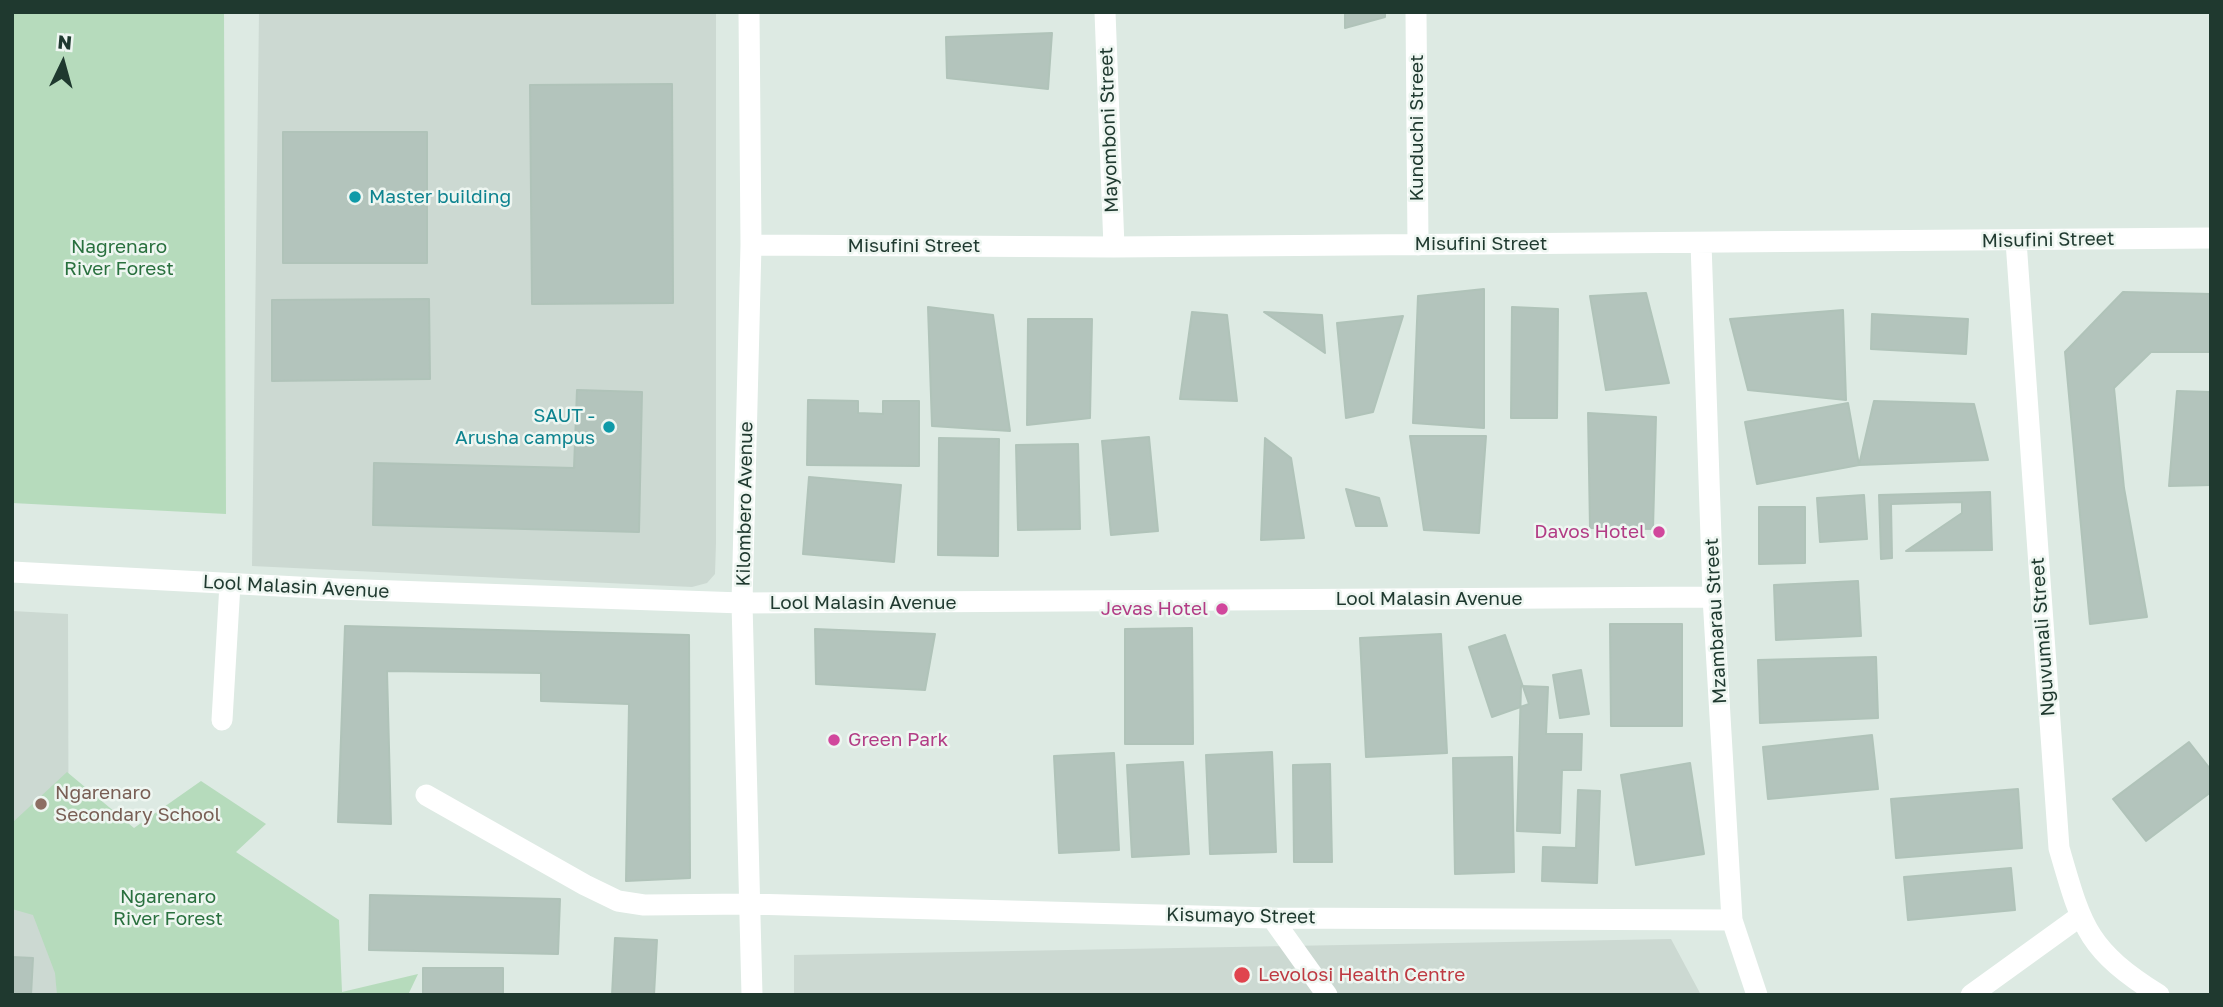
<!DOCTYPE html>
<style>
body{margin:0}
#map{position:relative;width:2223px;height:1007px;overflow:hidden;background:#ddeae3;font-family:"Golos Text",sans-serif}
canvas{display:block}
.frame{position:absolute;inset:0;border:14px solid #1f392f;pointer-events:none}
.north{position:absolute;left:28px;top:28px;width:70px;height:70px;-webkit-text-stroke:5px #eef6f1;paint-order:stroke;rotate:5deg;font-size:19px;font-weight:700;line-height:28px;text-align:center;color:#1f392f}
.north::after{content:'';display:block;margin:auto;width:24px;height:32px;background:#1f392f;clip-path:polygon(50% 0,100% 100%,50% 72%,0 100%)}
</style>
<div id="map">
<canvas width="2223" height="1007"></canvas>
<div class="frame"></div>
<div class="north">N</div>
</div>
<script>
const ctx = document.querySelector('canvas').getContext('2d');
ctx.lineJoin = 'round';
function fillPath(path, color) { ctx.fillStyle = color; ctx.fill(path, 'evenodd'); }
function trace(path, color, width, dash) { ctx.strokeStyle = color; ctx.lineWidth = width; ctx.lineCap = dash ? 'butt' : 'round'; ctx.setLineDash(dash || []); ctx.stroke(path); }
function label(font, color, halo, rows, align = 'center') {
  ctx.font = font + ' "Golos Text",sans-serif'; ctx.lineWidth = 5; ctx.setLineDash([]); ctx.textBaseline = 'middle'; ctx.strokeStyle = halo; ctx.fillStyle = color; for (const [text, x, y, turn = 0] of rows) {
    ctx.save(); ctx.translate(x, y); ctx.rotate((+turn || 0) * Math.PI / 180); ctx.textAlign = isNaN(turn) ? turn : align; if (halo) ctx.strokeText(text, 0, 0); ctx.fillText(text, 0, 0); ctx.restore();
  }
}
fillPath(new Path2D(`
 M259,12h457v531l-1,31 -8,9 -15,4 -440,-21z
 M12,611l56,3 1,381h-57z
 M1671,939l30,56h-907v-40z`), '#ccd9d2');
fillPath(new Path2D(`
 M12,12h212l2,502 -214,-11z
 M67,772l67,56 67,-47 65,43 -30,28 103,68 3,72 76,-18 -10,21h-351l-2,-22 -22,-58 -21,-6v-86z`), '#b6dbbc');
const building = new Path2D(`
 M1345,12h40v5l-40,11z
 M1052,33l-4,56 -101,-11 -1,-41z
 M672,84l1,219 -141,1 -2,-219z
 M283,132h144v131h-144z
 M1484,289v139l-71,-5 5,-127z
 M2123,292l88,2v58h-60l-37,36 10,100 23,129 -57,7 -25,-272z
 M1646,293l23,90 -63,7 -16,-94z
 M429,299l1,80 -158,2v-81z
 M928,307l65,8 17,116 -78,-5z
 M1512,307l46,2 -1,109h-46z
 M1843,310l3,90 -98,-10 -18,-71z
 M1192,312l35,3 10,86 -57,-2z
 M1264,312l58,3 3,38z
 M1872,314l96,5 -2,35 -95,-5z
 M1403,316l-30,96 -27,6 -9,-95z
 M1028,319h64l-2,99 -63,7z
 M577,390l65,2 -3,140 -266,-7 1,-62 200,5z
 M2177,391l34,1v93l-42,1z
 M808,400l50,1v12l25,1v-13h36v65l-112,-1z
 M1874,401l100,3 14,56 -129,5z
 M1848,403l11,62 -102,19 -12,-62z
 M1588,413l68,4 -3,112 -63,-1z
 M1410,436h76l-7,97 -55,-3z
 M1149,437l9,94 -47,4 -9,-94z
 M939,438l60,1 -1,117 -60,-1z
 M1265,438l26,20 13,80 -43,2z
 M1078,444l2,85 -62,1 -2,-85z
 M809,477l92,8 -7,77 -91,-8z
 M1346,489l33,9 8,28h-31z
 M1990,492l2,58 -86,1 56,-38v-11l-71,2 1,54 -11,1 -2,-64z
 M1864,495l3,44 -47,3 -3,-44z
 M1759,507h46v56l-46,1z
 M1858,581l3,55 -85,4 -2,-55z
 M1610,624h72v102h-71z
 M345,626l344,9 1,243 -64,3 3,-177 -88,-3v-28l-154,-2 4,153 -53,-2z
 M1192,628l1,116h-68v-115z
 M815,629l120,5 -10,56 -109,-6z
 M1441,634l6,119 -81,4 -6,-119z
 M1505,635l24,69 -37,13 -23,-70z
 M1876,657l2,61 -118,5 -2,-63z
 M1581,670l8,44 -29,4 -7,-43z
 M1521,686l27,1 -2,47h36l-1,36h-19l-2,63 -43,-2z
 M1872,735l6,54 -110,10 -5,-52z
 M2189,742l22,28v22l-65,49 -33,-42z
 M1272,752l4,100 -66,2 -4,-99z
 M1114,753l5,97 -60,3 -5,-97z
 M1512,757l2,115 -59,2 -2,-116z
 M1183,762l6,92 -57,3 -5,-92z
 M1690,763l14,91 -68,11 -15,-90z
 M1330,764l2,98h-38l-1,-97z
 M2018,789l4,59 -126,10 -5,-59z
 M1578,790l22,1 -3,92 -55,-2 1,-34 33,1z
 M2011,868l4,42 -107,10 -4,-43z
 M370,895l190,4 -2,55 -189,-4z
 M615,938l42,2 -3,55h-42z
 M12,957l21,1 -2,37h-19z
 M423,968h80v27h-80z`);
fillPath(building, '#b3c4bc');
trace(building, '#b0c3b9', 2);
trace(new Path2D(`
 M749,12l2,233 -9,358 10,392
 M1105,12l9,235
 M1416,12l2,233
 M2016,241l43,607c23,79 27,101 100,147
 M1701,243l12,354 19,323 25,75
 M751,245l363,2 1097,-9
 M12,572l324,17 406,14 971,-6
 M222,720l8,-136
 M426,795l159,90 33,16 26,4 106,-1 522,14 460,2
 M1272,918l55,77
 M1971,995l108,-78`), '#fff', 21);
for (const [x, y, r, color] of [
 [355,197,7,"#0f9aa8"],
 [609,427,7,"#0f9aa8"],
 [1659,532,7,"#d1479c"],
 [1222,609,7,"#d1479c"],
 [834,740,7,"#d1479c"],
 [41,804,7,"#8d6e63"],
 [1242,975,9,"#e0444e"]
]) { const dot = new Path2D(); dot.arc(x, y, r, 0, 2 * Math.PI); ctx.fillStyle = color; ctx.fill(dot); trace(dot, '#eef6f1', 2.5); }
label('19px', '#1f392f', '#eef6f1', [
 ["Kunduchi Street",1417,128,-90],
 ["Mayomboni Street",1109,130,-92],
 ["Misufini Street",2048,240,-1],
 ["Misufini Street",1481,244],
 ["Misufini Street",914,246],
 ["Kilombero Avenue",745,504,-89],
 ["Lool Malasin Avenue",296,587,3],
 ["Lool Malasin Avenue",1429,599],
 ["Lool Malasin Avenue",863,603],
 ["Mzambarau Street",1716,621,-93],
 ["Nguvumali Street",2043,637,-94],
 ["Kisumayo Street",1241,916,1]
]);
label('19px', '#0d838f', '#eef6f1', [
 ["Master building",369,197],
 ["SAUT -",595,416,"right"],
 ["Arusha campus",595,438,"right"]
], 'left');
label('19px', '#29703e', '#eef6f1', [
 ["Nagrenaro",119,247],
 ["River Forest",119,269],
 ["Ngarenaro",168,897],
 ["River Forest",168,919]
]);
label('19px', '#b23c85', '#eef6f1', [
 ["Davos Hotel",1645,532],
 ["Jevas Hotel",1208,609],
 ["Green Park",848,740,"left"]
], 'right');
label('19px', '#785e54', '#eef6f1', [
 ["Ngarenaro",55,793],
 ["Secondary School",55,815]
], 'left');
label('19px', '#be3a42', '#eef6f1', [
 ["Levolosi Health Centre",1258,975]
], 'left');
</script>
